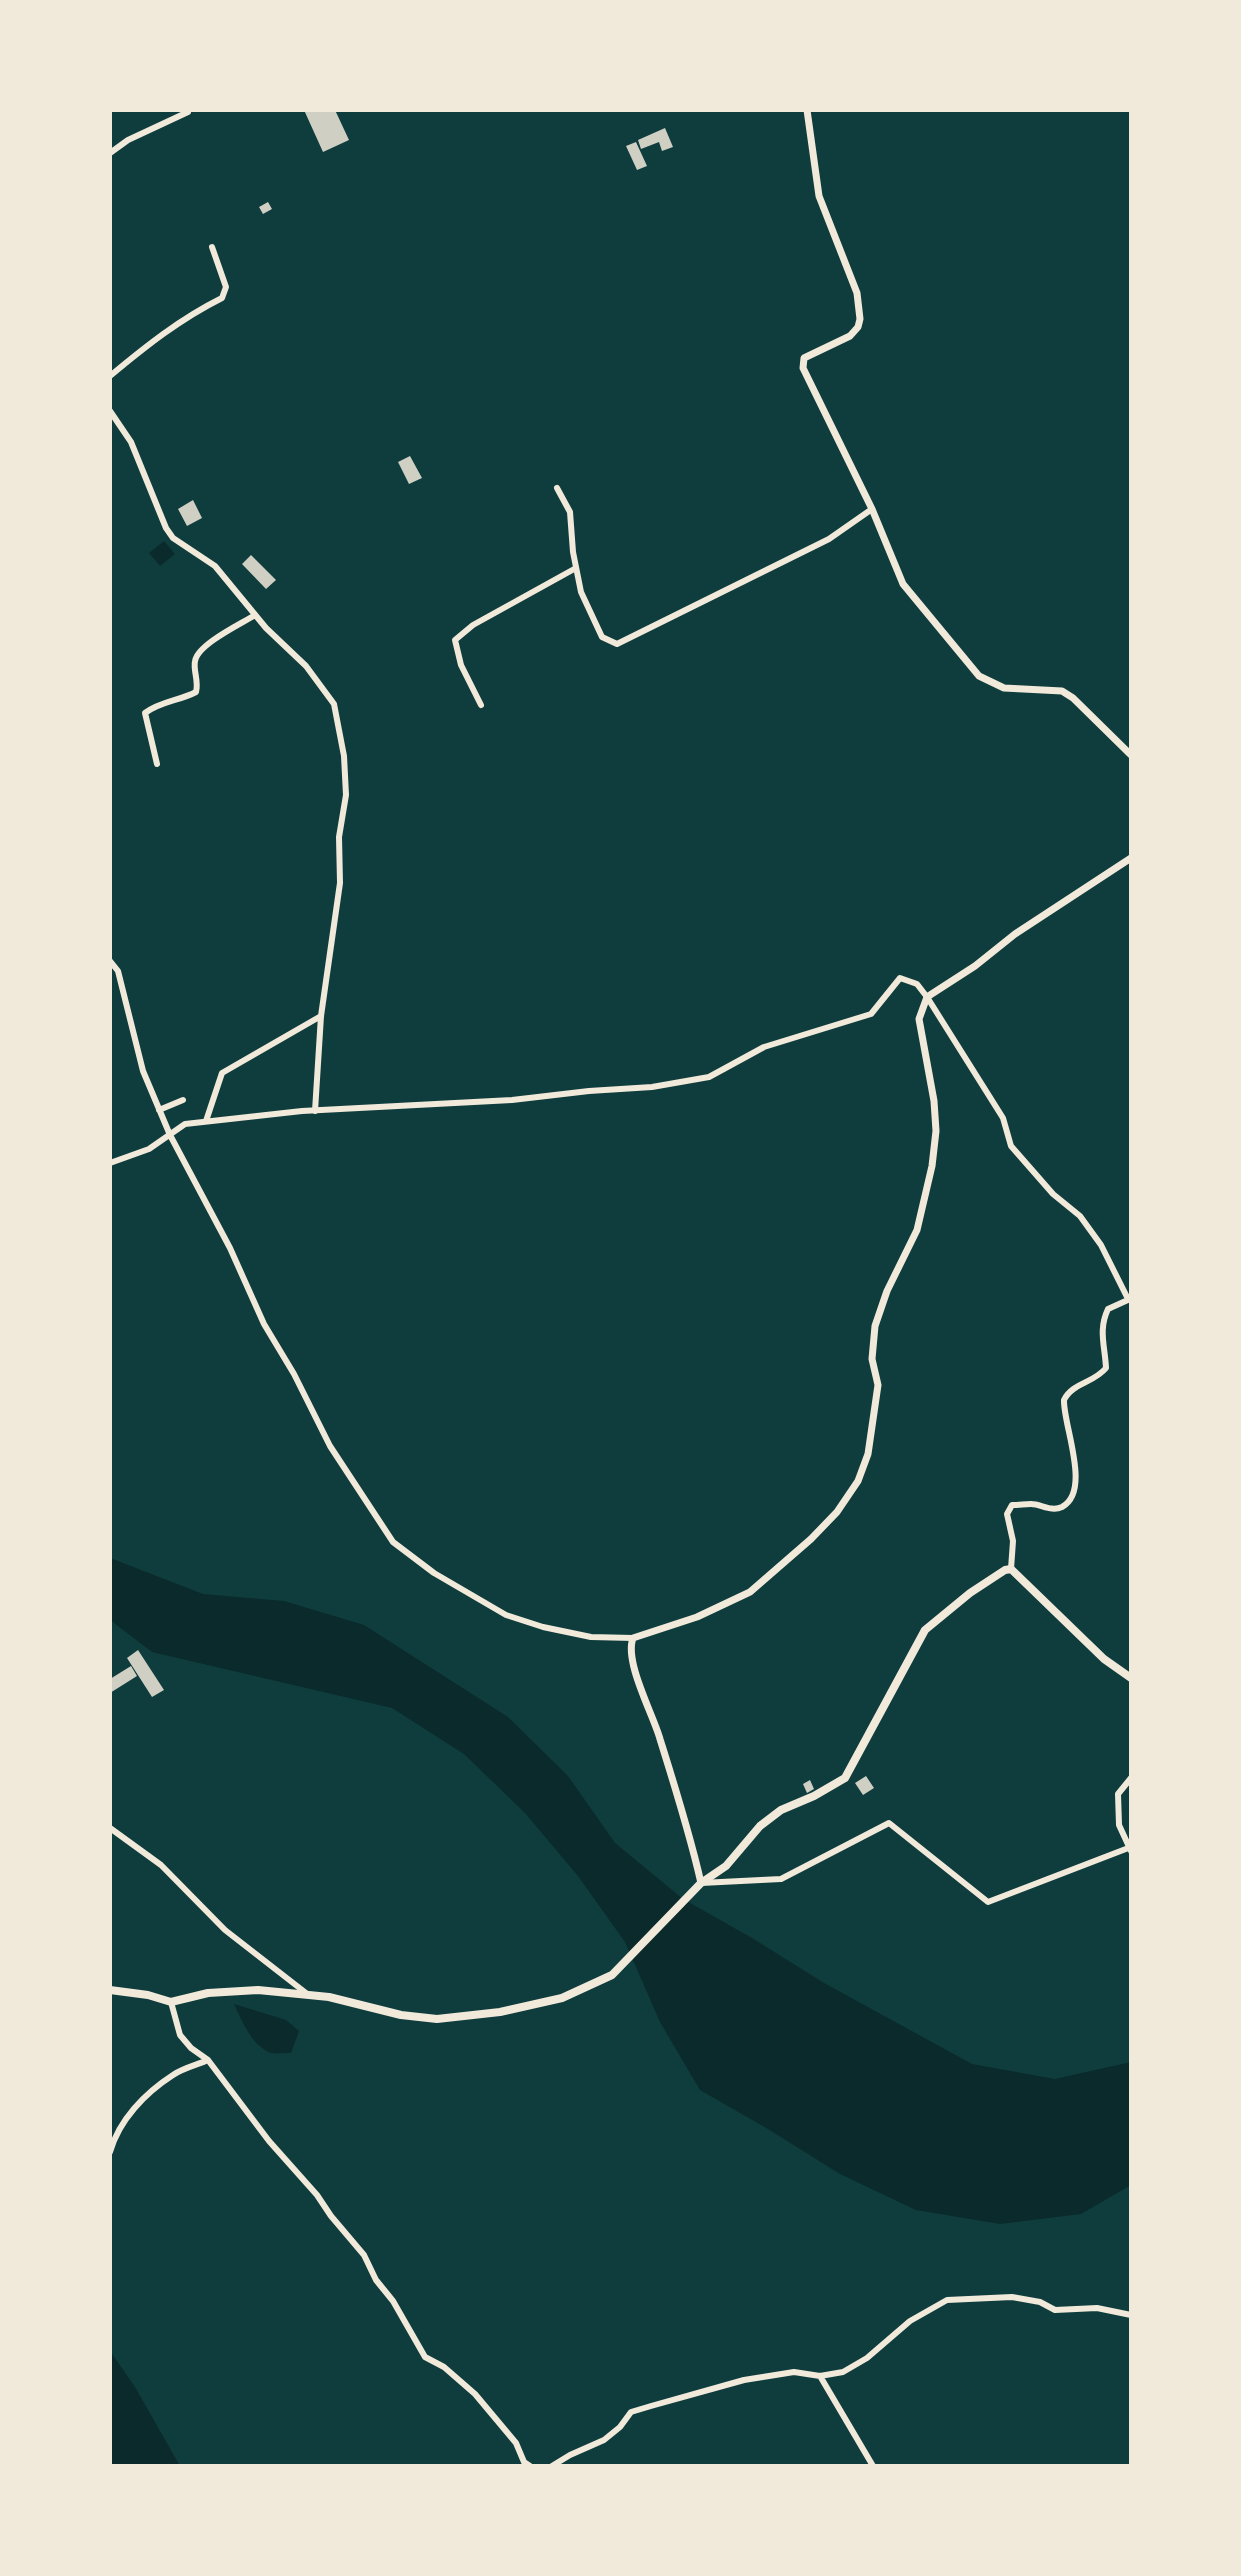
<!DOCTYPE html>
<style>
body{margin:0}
#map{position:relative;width:1241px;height:2576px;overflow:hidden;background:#0f3d3e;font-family:Cabin,sans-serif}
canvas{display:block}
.frame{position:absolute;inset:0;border:112px solid #f1e9da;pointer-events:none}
</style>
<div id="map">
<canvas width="1241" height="2576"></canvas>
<div class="frame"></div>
</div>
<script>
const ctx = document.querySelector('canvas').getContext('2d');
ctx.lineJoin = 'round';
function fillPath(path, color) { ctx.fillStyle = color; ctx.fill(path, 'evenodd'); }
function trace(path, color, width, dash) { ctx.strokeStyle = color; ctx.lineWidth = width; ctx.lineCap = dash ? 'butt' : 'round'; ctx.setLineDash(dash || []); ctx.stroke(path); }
fillPath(new Path2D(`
 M164,541l11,13 -15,12 -11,-13z
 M110,1558l93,36 81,7 80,24 144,92 60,59 47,67 68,56 69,39 72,45 148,81 83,15 76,-17v123l-50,29 -81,10 -84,-14 -76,-36 -72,-45 -68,-39 -40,-68 -35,-80 -47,-66 -53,-63 -61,-59 -72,-46 -240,-56 -42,-32z
 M234,2004l52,16 13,11 -8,22c-5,0 -15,1 -20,0 -19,-7 -29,-32 -37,-49z
 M110,2351l25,36 45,79h-70z`), '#0a2a2b');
fillPath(new Path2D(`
 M304,110h31l14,30 -26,12z
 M665,128l8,19 -11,4 -3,-9 -18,7 -3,-9z
 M636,142l11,24 -10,4 -11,-24z
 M268,202l4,7 -9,5 -4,-7z
 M410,456l12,22 -13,6 -11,-22z
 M193,500l9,18 -15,8 -9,-17z
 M251,555l25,25 -10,9 -24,-25z
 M138,1650l26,40 -12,7 -25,-39z
 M131,1666l6,10 -27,17v-14z
 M866,1776l8,12 -11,7 -8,-12z
 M810,1780l4,9 -7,4 -4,-9z`), '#cfcfc3');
trace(new Path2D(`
 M110,153l18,-13 60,-28 -1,-2
 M110,376c36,-30 70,-57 112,-78l4,-11 -14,-40
 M110,411l21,31 35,86 7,10 42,28 51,62 40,38 28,38 10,52 2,39 -7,42 1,46 -19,133 -6,95
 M557,488l13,24 3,40 8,40 21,45 15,7 212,-105 43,-30
 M481,705l-20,-40 -6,-25 18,-15 103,-57
 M157,764l-12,-51c16,-12 34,-12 51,-21 3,-11 -3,-21 -1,-31 3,-17 46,-37 60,-46
 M110,961l8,10 25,100 27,64 60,113 34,76 30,50 36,72 63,96 41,31 72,42 37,12 48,10 42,1
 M159,1110l24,-10
 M206,1121l16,-48 99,-57
 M110,1163l39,-14 36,-25 117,-13 210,-11 77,-9 63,-4 57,-10 55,-30 107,-33 29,-36 17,6 10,13 76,121 8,28 42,48 27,22 21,29 27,54
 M1011,1569l2,-28 -6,-27 5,-9c7,0 13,-1 19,-1 10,0 20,8 31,3 30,-16 1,-82 2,-107 8,-17 30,-17 42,-32 -1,-22 -8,-38 2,-59l22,-10
 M1131,1778l-13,16 1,31 12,26
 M110,1828l51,37 64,65 81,63
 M701,1883l80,-4 108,-56 99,79 143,-55
 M171,2002l9,33 11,13 17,12 61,81 48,54 14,21 33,39 12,25 17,21 32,56 19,10 31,27 41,49 8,19 6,4
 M110,2152c9,-32 35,-59 63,-77 10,-7 24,-10 35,-15
 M820,2376l53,90
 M552,2466l18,-11 34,-15 16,-13 11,-15 20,-6 93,-26 50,-8 26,4 23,-4 24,-14 43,-37 37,-21 65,-3 28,5 15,8 42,-2 34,7`), '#f1e9da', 6);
trace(new Path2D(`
 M807,110l12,86 38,97 3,26 -2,8 -8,9 -46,22 -1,10 69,141 31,75 76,92 25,12 58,3 11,7 58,57
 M701,1883c-11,-49 -26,-96 -41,-144 -7,-25 -36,-77 -27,-101l64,-21 53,-25 61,-53 26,-27 21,-31 10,-27 10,-69 -6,-26 3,-33 12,-35 30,-61 15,-64 4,-35 -2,-30 -15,-82 8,-22 48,-31 40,-32 116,-76`), '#f1e9da', 7);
trace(new Path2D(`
 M110,1990l38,5 23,7 37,-9 50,-3 71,7 72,18 36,4 63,-7 62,-14 50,-23 89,-92 25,-17 34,-40 21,-16 33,-14 31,-18 80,-148 45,-37 35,-23 6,-1 93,90 27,19`), '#f1e9da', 8);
</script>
